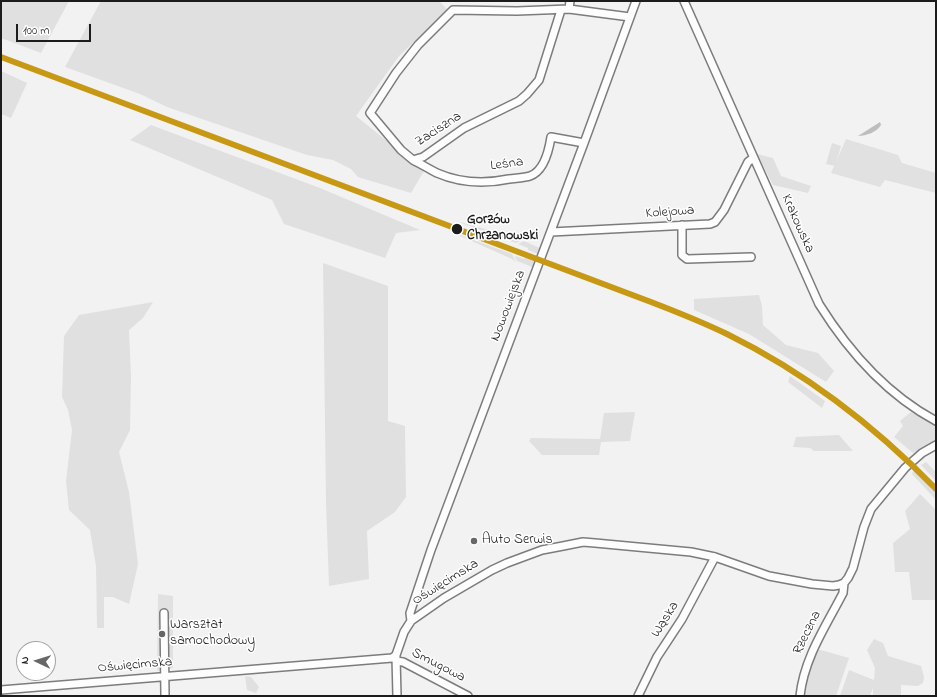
<!DOCTYPE html>
<meta charset="utf-8">
<style>
body{margin:0}
#map{position:relative;width:937px;height:697px;overflow:hidden;background:#f2f2f2;font-family:"Indie Flower",sans-serif}
canvas{display:block}
.frame{position:absolute;inset:0;border:2px solid #1c1c1c;pointer-events:none}
.north{position:absolute;left:16px;top:641px;width:40px;height:40px;box-sizing:border-box;background:#fff;border:1px solid #a4a4a4;border-radius:50%;rotate:274deg;font-size:11px;font-weight:700;line-height:16px;text-align:center;color:#1c1c1c}
.north::after{content:'';display:block;margin:auto;width:14px;height:18px;background:#676767;clip-path:polygon(50% 0,100% 100%,50% 72%,0 100%)}
.scale{position:absolute;left:16px;top:24px;width:75px;height:18px;box-sizing:border-box;border:2px solid #1c1c1c;border-top:0;padding-left:5px;font-size:12px;line-height:14px;white-space:nowrap;color:#1c1c1c;-webkit-text-stroke:3px #fff;paint-order:stroke}
</style>
<div id="map">
<canvas width="937" height="697"></canvas>
<div class="frame"></div>
<div class="north">N</div>
<div class="scale">100 m</div>
</div>
<script>
const ctx = document.querySelector('canvas').getContext('2d');
ctx.lineJoin = 'round';
function fillPath(path, color) { ctx.fillStyle = color; ctx.fill(path, 'evenodd'); }
function trace(path, color, width, dash) { ctx.strokeStyle = color; ctx.lineWidth = width; ctx.lineCap = dash ? 'butt' : 'round'; ctx.setLineDash(dash || []); ctx.stroke(path); }
function label(font, color, halo, rows, align = 'center') {
  ctx.font = font + ' "Indie Flower",sans-serif'; ctx.lineWidth = 3; ctx.setLineDash([]); ctx.textBaseline = 'middle'; ctx.strokeStyle = halo; ctx.fillStyle = color; for (const [text, x, y, turn = 0] of rows) {
    ctx.save(); ctx.translate(x, y); ctx.rotate((+turn || 0) * Math.PI / 180); ctx.textAlign = isNaN(turn) ? turn : align; if (halo) ctx.strokeText(text, 0, 0); ctx.fillText(text, 0, 0); ctx.restore();
  }
}
fillPath(new Path2D(`
 M846,139l52,16 4,8 34,10v20l-51,-13 -5,7 -49,-14z
 M158,594l15,2v72l-16,3z`), '#e1e1e1');
fillPath(new Path2D(`
 M1,1h68l-28,52 -40,-15z
 M101,1h338l9,9 -49,46 -43,60 68,55 -13,22 -53,-16 -7,-8 -18,-9 -26,-5 -140,-48 -27,-13 -75,-27z
 M1,71l26,12 -16,35 -10,-4z
 M151,125l169,63 100,42 -24,3 -11,25 -101,-34 -12,-24 -142,-60z
 M832,143l9,3 -6,20 -9,-2z
 M757,154l16,4 8,18 30,10 -3,7 -35,-8z
 M453,220l63,18 8,1 -8,4z
 M447,230l65,24 4,8 -4,-3z
 M524,241l18,8 -2,6 -12,-5v-2l-10,-4z
 M516,256l8,3 1,-2 13,4 -3,7 -18,-7 -2,-4z
 M323,263l65,23v135l17,5 1,71 -11,15 -28,19 2,48 -40,7 -3,-84z
 M759,295l3,11 1,19 23,20 32,8 16,18 -8,11 -77,-48 -55,-24v-11z
 M153,302l-10,16 -14,12 2,46 -1,54 -11,22 10,40 9,72 -9,40 -16,-7h-9v31h-7l-1,-62 -6,-36 -21,-20 -3,-29 6,-51 -4,-20 -6,-13 2,-61 15,-21z
 M790,376l35,25 -3,7 -34,-26z
 M635,412l-5,29 -29,1 -2,13h-57l-13,-14 2,-3 69,1 4,-26z
 M911,412l25,15v15l-9,3 -14,8 -19,-16 9,-11 -3,-5z
 M839,435l14,16h-39l-4,-3 -17,-1 3,-10z
 M926,462l10,10v9l-15,-16z
 M914,469l22,24v7l-24,-26z
 M920,494l16,16v90h-24l-3,-28h-14l-2,-29 17,-14 -5,-18z
 M874,639l9,4 5,13 33,10 3,11 -1,6 -5,3 -17,-1v11h-28v-8l-3,8h-30l9,-26 25,10 1,-12 -8,-18z
 M817,649l32,9 -13,38h-31l3,-22z
 M245,676l6,1 8,10 -3,6 -9,-3z`), '#e0e0e0');
fillPath(new Path2D(`
 M880,122l1,3c-4,7 -15,11 -23,11z`), '#bebebe');
const minor = new Path2D(`
 M684,1l135,303c30,48 67,90 117,117
 M569,9l1,-8
 M561,10l-22,70 -12,14 -8,7 -55,27 -41,29 -10,3 -12,-10 -31,-37 26,-40 22,-28 35,-35 64,1 52,-2 61,8
 M413,160c8,4 16,9 24,13 23,10 48,11 72,6 7,-1 15,-1 21,-3 14,-5 19,-26 21,-39l33,6
 M682,225v30l5,4 64,-2
 M551,232l159,-8 5,-2 9,-12 24,-48 5,-4
 M164,613l1,83
 M411,621l-1,-8 21,-63 153,-407 52,-142
 M396,657l1,39
 M396,661l7,1 65,34
 M1,690l391,-32 4,-3 8,-23 7,-11 33,-23 48,-28 15,-7 35,-13 21,-4 20,-4 12,1 96,9 24,5 54,19 43,8 21,2 6,-1 5,-2 4,-5 5,-10 11,-41 7,-18 34,-41 17,-15 14,-8
 M638,696l19,-39 25,-38 33,-62
 M800,696c4,-38 26,-70 43,-103l1,-10`);
trace(minor, '#7c7c7c', 10);
trace(minor, '#fdfdfd', 7);
trace(new Path2D(`
 M1,57l650,245c26,10 51,20 76,32 79,39 148,92 209,155`), '#c69813', 6);
for (const [x, y, r, color] of [
 [457,229,6,"#1c1c1c"],
 [474,541,4,"#676767"],
 [162,634,4,"#676767"]
]) { const dot = new Path2D(); dot.arc(x, y, r, 0, 2 * Math.PI); ctx.fillStyle = color; ctx.fill(dot); trace(dot, '#fff', 1.5); }
label('14px', '#1c1c1c', '#fff', [
 ["Zaciszna",439,130,-33],
 ["Leśna",507,165,-8],
 ["Kolejowa",670,213,-4],
 ["Krakowska",797,224,66],
 ["Nowowiejska",509,306,-69],
 ["Oświęcimska",446,583,-32],
 ["Wąska",666,620,-58],
 ["Rzeczna",808,633,-64],
 ["Oświęcimska",135,666,-5],
 ["Smugowa",438,666,27]
]);
label('bold 14px', '#1c1c1c', '#fff', [
 ["Gorzów",467,221],
 ["Chrzanowski",467,237]
], 'left');
label('14px', '#1c1c1c', '#fff', [
 ["Auto Serwis",482,541],
 ["Warsztat",170,626],
 ["samochodowy",170,642]
], 'left');
</script>
